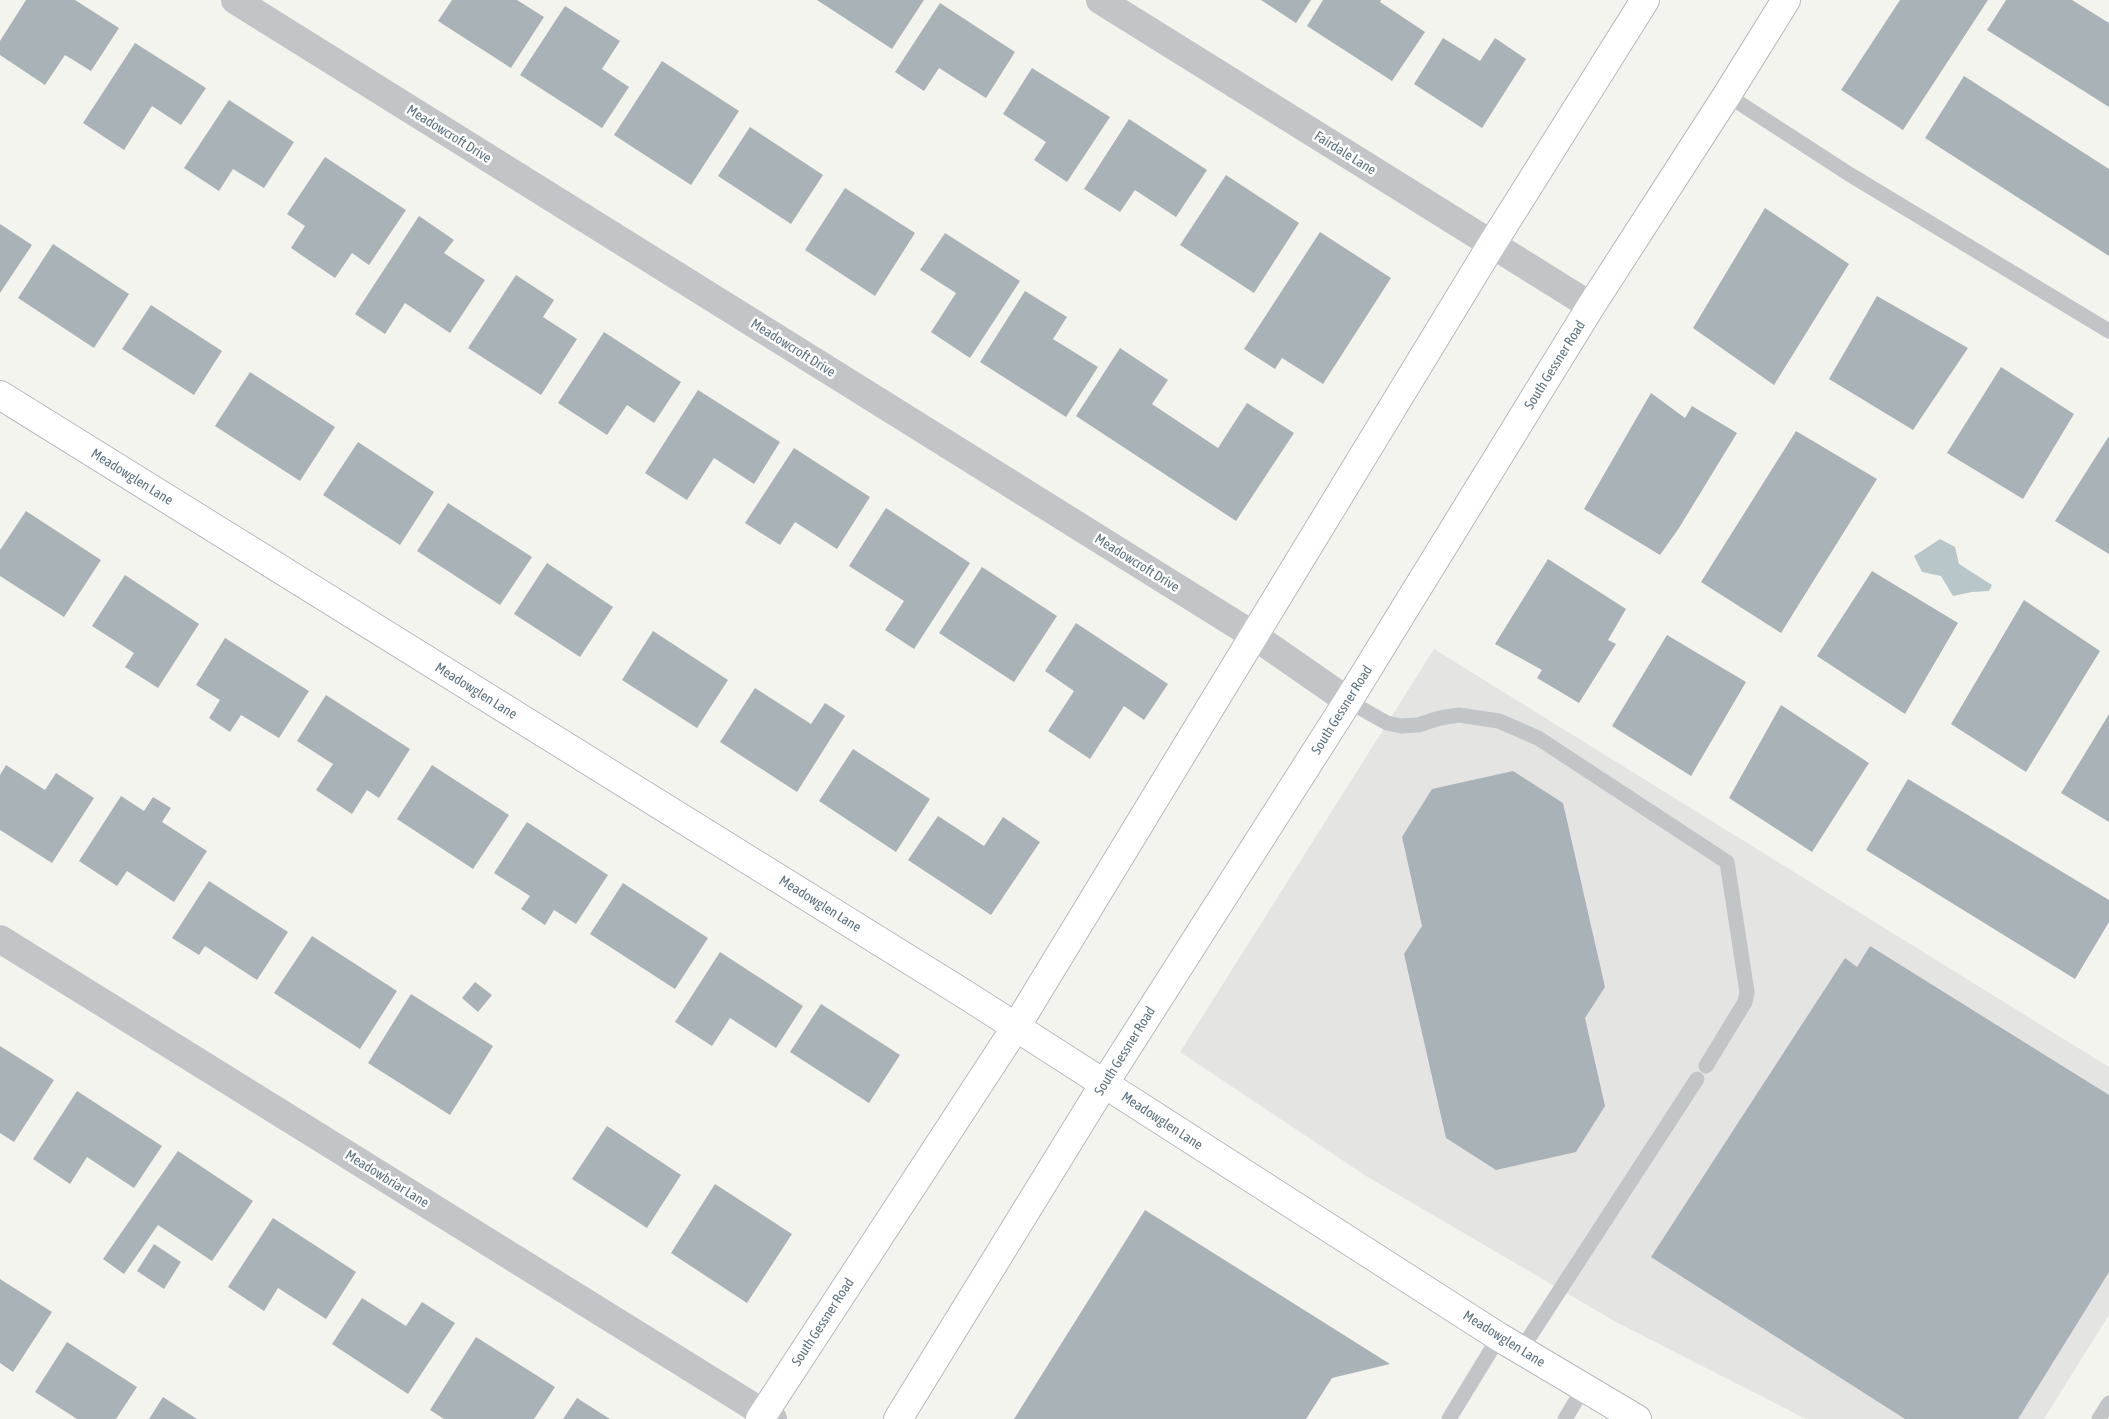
<!DOCTYPE html>
<style>
body{margin:0}
canvas{display:block;background:#f4f4ef}
</style>
<canvas width="2109" height="1419"></canvas>
<script>
const ctx = document.querySelector('canvas').getContext('2d');
ctx.lineJoin = 'round';
function fillPath(path, color) { ctx.fillStyle = color; ctx.fill(path, 'evenodd'); }
function trace(path, color, width, dash) { ctx.strokeStyle = color; ctx.lineWidth = width; ctx.lineCap = dash ? 'butt' : 'round'; ctx.setLineDash(dash || []); ctx.stroke(path); }
function label(font, color, halo, rows, align = 'center') {
  ctx.font = font + ' "Asap Condensed",sans-serif'; ctx.lineWidth = 5; ctx.setLineDash([]); ctx.textBaseline = 'middle'; ctx.strokeStyle = halo; ctx.fillStyle = color; for (const [text, x, y, turn = 0] of rows) {
    ctx.save(); ctx.translate(x, y); ctx.rotate((+turn || 0) * Math.PI / 180); ctx.textAlign = isNaN(turn) ? turn : align; if (halo) ctx.strokeText(text, 0, 0); ctx.fillText(text, 0, 0); ctx.restore();
  }
}
fillPath(new Path2D(`
 M1434,649l675,418v248l-65,104h-238l-190,-97 -250,-146 -186,-124z`), '#e4e5e3');
fillPath(new Path2D(`
 M1940,539l15,8 4,17 33,21 -3,6 -17,1 -19,4 -12,-20 -19,-4 -8,-16z`), '#b8c6ca');
fillPath(new Path2D(`
 M26,0h49l44,28 -28,43 -26,-16 -20,30 -45,-30v-14z
 M452,0h65l27,17 -33,51 -73,-47z
 M817,0h107l-32,49z
 M1261,0h50l-15,23z
 M1323,0h58l-1,2 45,30 -33,49 -85,-55z
 M1900,0h88l-85,130 -62,-40z
 M2006,0h66l37,23v84l-122,-77z
 M940,3l75,49 -29,46 -47,-30 -15,23 -29,-19z
 M565,6l55,35 -18,28 27,18 -27,41 -82,-53z
 M1443,38l37,23 15,-23 31,21 -44,69 -68,-44z
 M135,43l71,45 -25,37 -29,-19 -28,44 -41,-27z
 M662,61l77,50 -48,74 -77,-50z
 M1032,68l78,49 -43,65 -33,-22 12,-18 -43,-28z
 M1964,76l145,93v87l-184,-118z
 M229,100l65,42 -30,46 -31,-19 -14,22 -35,-23z
 M1129,119l78,51 -31,47 -41,-27 -15,22 -36,-23z
 M750,127l73,48 -32,49 -73,-48z
 M325,157l81,53 -37,55 -17,-12 -17,25 -44,-30 14,-22 -18,-12z
 M1226,175l73,48 -45,70 -74,-48z
 M845,188l70,45 -40,63 -70,-46z
 M1765,208l84,56 -75,121 -81,-57z
 M419,216l35,24 -10,13 41,27 -35,53 -45,-30 -20,31 -30,-20z
 M0,224l32,21 -32,48z
 M1320,232l71,46 -68,106 -41,-26 -7,11 -31,-20z
 M945,233l75,48 -50,77 -39,-26 25,-39 -36,-23z
 M53,244l76,50 -35,54 -76,-50z
 M516,275l38,25 -11,17 34,22 -36,56 -73,-47z
 M1025,291l42,26 -14,22 45,28 -32,50 -86,-55z
 M1877,296l91,52 -55,82 -84,-51z
 M151,305l71,46 -28,44 -72,-46z
 M604,332l77,50 -27,41 -27,-18 -20,30 -49,-32z
 M1120,348l48,32 -16,24 66,44 29,-45 47,30 -58,88 -160,-105z
 M2001,367l73,47 -51,85 -76,-46z
 M250,372l85,55 -35,54 -85,-55z
 M698,390l82,52 -26,42 -40,-26 -27,42 -42,-27z
 M1651,393l34,25 7,-12 45,27 -58,95 -19,27 -76,-46z
 M1796,431l81,48 -96,154 -80,-51z
 M2109,436v118l-54,-33z
 M358,442l76,50 -34,53 -77,-50z
 M794,448l76,49 -33,52 -42,-27 -15,23 -35,-22z
 M448,503l84,54 -32,48 -83,-54z
 M886,508l84,55 -56,86 -29,-19 19,-29 -55,-35z
 M26,511l75,49 -37,57 -64,-41v-26z
 M1548,559l78,50 -18,31 8,4 -37,59 -42,-25 5,-8 -47,-26z
 M547,563l66,44 -33,50 -66,-43z
 M982,567l75,49 -43,66 -75,-49z
 M1872,571l86,52 -53,91 -88,-58z
 M125,575l74,49 -41,64 -33,-21 9,-14 -42,-27z
 M2024,600l76,51 -74,121 -75,-48z
 M1076,623l92,61 -24,36 -20,-14 -34,53 -42,-28 26,-40 -29,-20z
 M653,631l75,49 -31,48 -75,-48z
 M1667,635l79,47 -55,94 -79,-50z
 M225,638l84,53 -30,47 -38,-23 -11,17 -21,-14 11,-18 -24,-15z
 M755,688l56,36 14,-21 20,13 -48,76 -77,-50z
 M326,695l84,54 -31,49 -12,-8 -15,24 -36,-24 17,-26 -36,-23z
 M1781,705l88,58 -57,89 -83,-54z
 M2109,714v108l-48,-29z
 M853,749l77,50 -34,53 -77,-51z
 M6,765l39,25 11,-17 38,25 -42,65 -52,-33v-55z
 M432,765l77,50 -36,54 -76,-50z
 M1513,771l50,32 42,184 -20,31 20,88 -29,46 -80,18 -50,-32 -42,-184 18,-28 -20,-89 30,-48z
 M1908,779l201,121v22l-34,57 -209,-129z
 M121,796l23,15 9,-14 18,11 -9,14 45,29 -33,51 -47,-31 -10,15 -38,-25z
 M938,816l46,30 19,-29 37,25 -49,73 -83,-55z
 M527,822l81,53 -32,49 -22,-14 -9,15 -24,-16 9,-13 -36,-23z
 M209,881l79,51 -31,48 -52,-34 -6,9 -27,-17z
 M623,883l85,55 -33,51 -85,-55z
 M312,936l85,55 -37,58 -86,-56z
 M1870,946l239,149v177l-91,147h-113l-254,-162 194,-299 12,9z
 M720,952l83,54 -27,42 -46,-30 -18,28 -37,-24z
 M475,982l17,13 -14,17 -16,-14z
 M411,994l82,52 -43,69 -82,-52z
 M821,1004l79,51 -31,48 -79,-51z
 M0,1046l54,34 -40,62 -14,-9z
 M77,1091l85,55 -28,42 -47,-31 -17,27 -37,-25z
 M607,1126l74,49 -34,53 -75,-49z
 M178,1151l75,50 -41,60 -54,-36 -34,49 -21,-15z
 M715,1184l77,50 -45,69 -76,-50z
 M1145,1210l245,154 -58,14 -26,41h-292z
 M273,1218l83,54 -30,47 -48,-31 -14,23 -36,-24z
 M154,1244l27,18 -17,27 -27,-18z
 M0,1279l52,33 -39,60 -13,-9z
 M362,1298l44,28 16,-24 33,21 -47,71 -76,-50z
 M476,1337l79,50 -21,32h-90l-14,-9z
 M67,1342l70,45 -21,32h-39l-42,-27z
 M163,1397l34,22h-48z
 M577,1398l33,21h-47z`), '#a9b2b6');
const secondary = new Path2D(`
 M0,395l966,600 533,342 138,82
 M760,1419l256,-392 476,-783 153,-244
 M898,1419l206,-335 244,-383 243,-395 136,-211 59,-95`);
trace(secondary, '#b3b9bd', 30);
trace(new Path2D(`
 M1727,95l122,79 260,157
 M1348,701l39,22 14,3 17,-1 22,-7 19,-3 40,6 39,17 189,124 20,130 -2,10 -39,64
 M1521,1350l176,-271
 M1449,1419l50,-82
 M1565,1419l18,-30
 M2099,1419l10,-16`), '#c1c5c8', 15);
trace(new Path2D(`
 M235,0l1018,635 95,66
 M1100,0l491,306
 M0,939l773,480`), '#c1c5c8', 28);
trace(secondary, '#fff', 28);
label('14px', '#617582', '#fff', [
 ["Meadowcroft Drive",449,134,32],
 ["Fairdale Lane",1345,153,32],
 ["Meadowcroft Drive",793,348,32],
 ["South Gessner Road",1555,365,-58],
 ["Meadowglen Lane",132,477,32],
 ["Meadowcroft Drive",1137,563,32],
 ["Meadowglen Lane",476,691,32],
 ["South Gessner Road",1342,710,-58],
 ["Meadowglen Lane",820,904,32],
 ["South Gessner Road",1125,1051,-58],
 ["Meadowglen Lane",1162,1121,33],
 ["Meadowbriar Lane",387,1179,32],
 ["South Gessner Road",823,1322,-57],
 ["Meadowglen Lane",1504,1339,32]
]);
</script>
